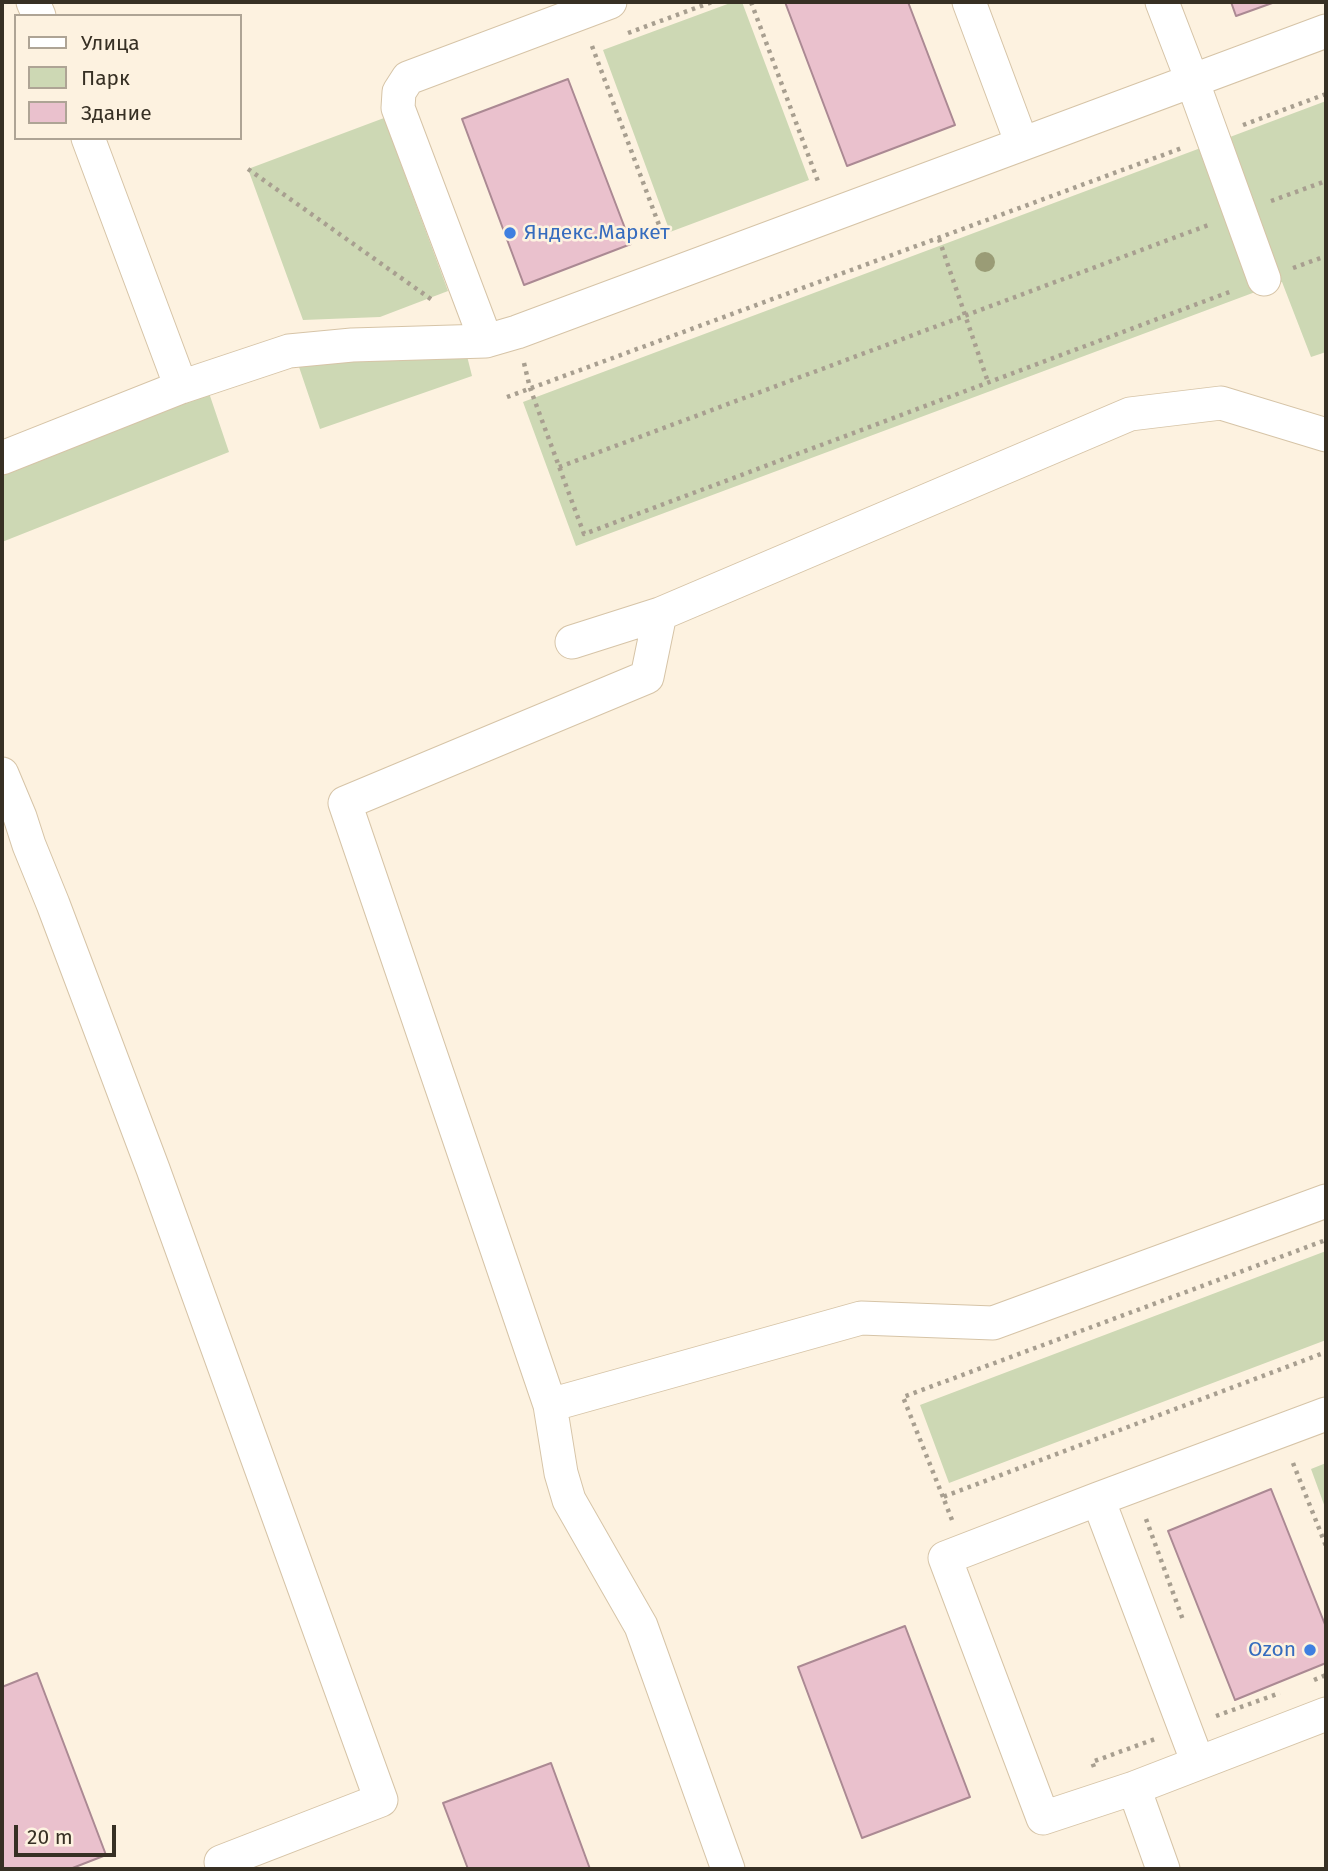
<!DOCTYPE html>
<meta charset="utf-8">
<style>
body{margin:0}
#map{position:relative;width:1328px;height:1871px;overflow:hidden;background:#fdf2e0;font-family:"Fira Sans",sans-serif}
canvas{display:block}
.frame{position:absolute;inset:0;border:4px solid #373024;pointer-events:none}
.legend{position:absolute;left:14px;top:14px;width:228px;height:126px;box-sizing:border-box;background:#fdf2e0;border:2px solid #aea495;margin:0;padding:9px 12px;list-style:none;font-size:21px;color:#373024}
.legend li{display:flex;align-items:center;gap:14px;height:35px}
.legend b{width:35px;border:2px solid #aea495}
.scale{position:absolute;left:14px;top:1825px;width:102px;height:32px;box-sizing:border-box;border:4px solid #373024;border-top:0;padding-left:9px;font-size:21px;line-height:24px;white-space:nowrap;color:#373024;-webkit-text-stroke:5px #fdf2e0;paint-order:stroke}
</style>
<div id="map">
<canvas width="1328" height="1871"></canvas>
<div class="frame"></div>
<ul class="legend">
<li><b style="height:9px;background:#fff"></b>Улица</li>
<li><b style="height:19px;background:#cdd8b4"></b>Парк</li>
<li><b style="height:19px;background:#eac1cd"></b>Здание</li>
</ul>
<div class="scale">20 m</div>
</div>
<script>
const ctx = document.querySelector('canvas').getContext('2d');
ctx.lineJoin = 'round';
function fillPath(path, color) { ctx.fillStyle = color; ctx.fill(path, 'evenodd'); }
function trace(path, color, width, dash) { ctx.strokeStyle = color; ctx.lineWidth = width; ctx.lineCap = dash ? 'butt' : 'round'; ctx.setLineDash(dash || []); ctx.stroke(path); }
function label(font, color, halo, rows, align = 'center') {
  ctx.font = font + ' "Fira Sans",sans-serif'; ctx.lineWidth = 5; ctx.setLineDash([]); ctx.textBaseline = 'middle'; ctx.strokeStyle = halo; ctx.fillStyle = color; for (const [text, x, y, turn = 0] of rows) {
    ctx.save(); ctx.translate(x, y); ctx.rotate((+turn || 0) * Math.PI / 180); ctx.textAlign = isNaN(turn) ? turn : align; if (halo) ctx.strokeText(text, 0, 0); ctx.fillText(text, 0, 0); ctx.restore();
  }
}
fillPath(new Path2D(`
 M733,2h9l67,178 -139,52 -67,-182z
 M1326,101v251l-15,5 -29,-75 -706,264 -53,-144z
 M384,118l64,173 -68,26 -77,3 -55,-151z
 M467,356l5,20 -152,53 -22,-65z
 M208,390l21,62 -227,90v-75z
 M1326,1251v89l-377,143 -29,-78z
 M1326,1463v47l-15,-41z`), '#cdd8b4');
const building = new Path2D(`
 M785,2h123l47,123 -108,41z
 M1231,2h44l-39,14z
 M568,79l63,165 -107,41 -62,-166z
 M1271,1489l55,138v36l-91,37 -67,-169z
 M905,1626l65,171 -108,41 -64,-171z
 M37,1673l69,182 -36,14h-68v-182z
 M551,1763l39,106h-122l-25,-66z`);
fillPath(building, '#eac1cd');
trace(building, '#ab8993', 2);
const minor = new Path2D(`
 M33,2l6,14
 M969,2l53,142
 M1162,2l30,78 72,199
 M88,138l93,249
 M486,341l-88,-233 1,-16 9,-14 202,-76
 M2,458l179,-71 108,-36 63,-6 134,-4 31,-9 809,-301
 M572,642l88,-28
 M2,774l18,43 9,28 24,59 100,265 228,631 -160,62
 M550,1405l311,-87 132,5 333,-122
 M1326,1414l-228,85 -153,59 98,260 91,-30 192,-74
 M1098,1499l100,264
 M1134,1788l29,81
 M728,1869l-87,-243 -72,-126 -8,-27 -11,-68 -205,-602 302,-126 13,-63 470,-200 91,-11 105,32`);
trace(minor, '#d6c4a7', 35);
trace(new Path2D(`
 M751,2l68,182
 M628,33l84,-31
 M592,46l73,195
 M1243,125l83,-31
 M248,169l187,133
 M1271,201l55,-20
 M939,239l49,143
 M1293,268l33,-12
 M524,363l6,25 54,146 648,-243
 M507,397l675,-249
 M559,467l652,-243
 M1293,1463l33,83
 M943,1497l-40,-100 423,-157
 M1146,1519l37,101
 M952,1520l-9,-23 383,-145
 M1314,1680l12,-5
 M1216,1716l64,-23
 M1094,1767l-2,-5 63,-23`), '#a89f90', 4.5, [3.5, 5]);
trace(minor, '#fff', 33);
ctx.fillStyle = '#9a9c76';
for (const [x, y] of [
 [985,262]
]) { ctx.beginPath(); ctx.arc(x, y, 10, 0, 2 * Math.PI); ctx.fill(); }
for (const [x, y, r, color] of [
 [510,233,7,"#3f7fe0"],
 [1310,1650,7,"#3f7fe0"]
]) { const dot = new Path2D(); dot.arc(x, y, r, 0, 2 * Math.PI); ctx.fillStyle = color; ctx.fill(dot); trace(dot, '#fdf2e0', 2.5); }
label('21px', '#366cbe', '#fdf2e0', [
 ["Яндекс.Маркет",524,233],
 ["Ozon",1296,1650,"right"]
], 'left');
</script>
